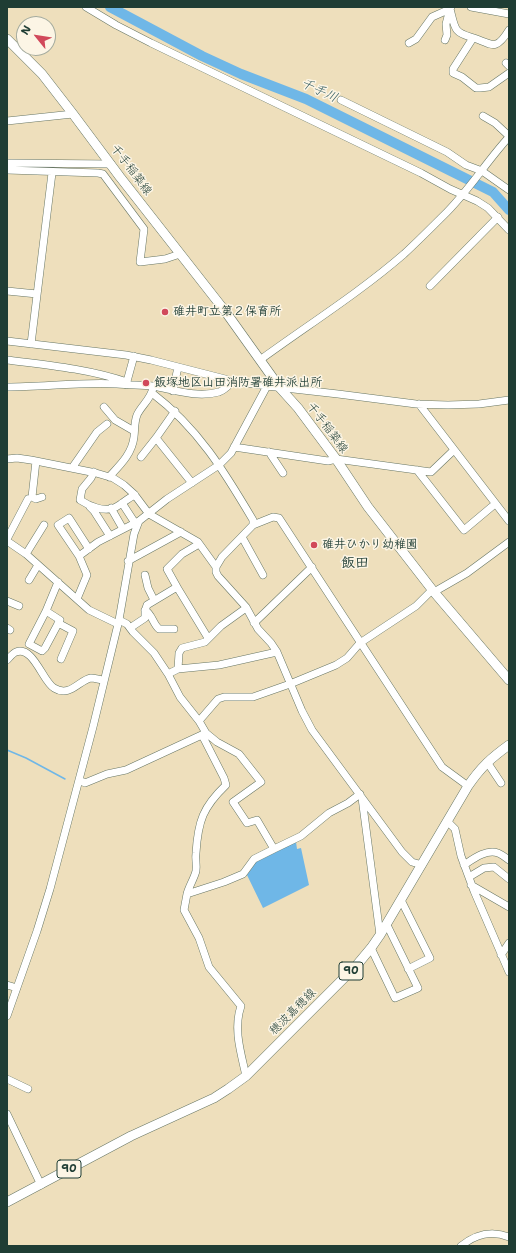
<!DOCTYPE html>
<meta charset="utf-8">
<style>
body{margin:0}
#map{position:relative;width:516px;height:1253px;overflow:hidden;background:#eedfbc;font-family:"Shantell Sans",sans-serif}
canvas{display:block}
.frame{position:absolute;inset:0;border:8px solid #1f3d34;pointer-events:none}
.north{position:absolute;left:16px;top:16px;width:40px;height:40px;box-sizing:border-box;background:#fcf5e5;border:1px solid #a4ab9e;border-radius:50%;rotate:300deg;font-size:11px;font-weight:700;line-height:16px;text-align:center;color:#1f3d34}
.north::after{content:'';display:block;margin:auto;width:14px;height:18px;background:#d1495b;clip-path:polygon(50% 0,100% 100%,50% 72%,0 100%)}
</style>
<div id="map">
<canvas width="516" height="1253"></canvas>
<div class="frame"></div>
<div class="north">N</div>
</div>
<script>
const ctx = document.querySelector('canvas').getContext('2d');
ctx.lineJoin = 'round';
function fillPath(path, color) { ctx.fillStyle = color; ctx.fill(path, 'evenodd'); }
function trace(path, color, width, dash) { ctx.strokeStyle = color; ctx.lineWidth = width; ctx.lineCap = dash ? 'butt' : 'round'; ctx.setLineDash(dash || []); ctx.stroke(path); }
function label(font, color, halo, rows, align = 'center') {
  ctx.font = font + ' "Shantell Sans","Klee One",sans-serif'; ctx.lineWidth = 3; ctx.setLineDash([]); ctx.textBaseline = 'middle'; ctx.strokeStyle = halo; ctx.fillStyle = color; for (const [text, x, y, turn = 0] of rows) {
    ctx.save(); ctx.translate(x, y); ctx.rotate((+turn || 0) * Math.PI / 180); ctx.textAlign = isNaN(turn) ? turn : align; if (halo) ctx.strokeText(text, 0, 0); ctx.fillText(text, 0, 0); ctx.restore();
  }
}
fillPath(new Path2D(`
 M296,842l1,7 4,-1 8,37 -46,23 -16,-33 10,-15z`), '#6fb7e7');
trace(new Path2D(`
 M7,750l19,8 39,21`), '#6fb7e7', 1.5);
trace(new Path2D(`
 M110,7l92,49 39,18 65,25 187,93 16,18`), '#6fb7e7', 10);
const minor = new Path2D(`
 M86,7l30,18 35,18 270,130 29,16 27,12 11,7 21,22
 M451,7l-1,2c2,6 3,16 7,21 4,5 11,6 17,8 19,7 22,13 35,-8
 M471,7l38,7
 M473,38l-20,31v4l9,4 14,11h4l9,-1 20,-14
 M445,40l2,-5 -1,-11 4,-15
 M409,43l7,-4 16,-22 18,-8
 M506,63l3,3
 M341,100l106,52 19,13 16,6 27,19
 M483,116l12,7 14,13
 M7,121l66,-7
 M7,163l104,1
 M7,170l91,3 5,1 41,55 -4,33 25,-3 15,-5
 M430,286l68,-69
 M7,291l30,3
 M7,341l119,14 25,5 82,21 34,5 71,8 78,10 32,1 31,-1 30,-4
 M31,344l21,-171
 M7,360c40,5 82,9 120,22
 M260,360c48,-35 99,-67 144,-106 13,-12 26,-25 39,-38 25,-24 43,-54 66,-79
 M126,385l8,-29
 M7,387c36,0 73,-5 110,-3 12,1 24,1 36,2 22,4 44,12 66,6 6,-2 10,-7 14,-11
 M173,391l5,-24
 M152,393c46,35 72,78 101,127v5
 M419,404l90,117
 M104,407l11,13 19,11
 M156,438l36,45
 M234,447l94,14 8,-2 95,13 23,-22
 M269,452l14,21
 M141,457l15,-19 19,-27
 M7,459l10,-1 14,2 65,13 17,5 11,7 10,9 15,20 49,28 18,25v5l2,4 28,31 12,22 13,14 6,9 25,59 10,19 90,122 10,10 10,3
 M36,461l-4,36 4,2 6,-2
 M72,468l25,-36 10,-8
 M417,470l47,60 31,-26
 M94,472l-3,6 -9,11 -2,11c9,6 25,13 36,7 7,-4 12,-9 19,-12
 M109,477c11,-12 23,-23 25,-40 1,-7 0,-14 3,-22 4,-9 14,-16 16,-27
 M122,503l13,20
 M90,507l4,4 16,25
 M111,508l12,21
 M242,537l21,38
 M7,539l21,-40
 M7,541l19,13 63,56 29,14
 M26,554l18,-29
 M79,556l19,-14 41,-21 28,-22 52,-34 12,-12 36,-67
 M128,561l53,-29
 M216,567l6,-10 31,-32 20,-8 6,1 163,249 26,19
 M145,575l3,13 6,12
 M29,580l9,-15
 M177,587l31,51
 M434,592l33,-19 42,-31
 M77,599l10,-24 -8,-19 -21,-31 11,-7 20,31
 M7,601l12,5
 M145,610c7,4 8,14 14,19h15
 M46,611l14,9 -15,28 -3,3 -13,-7 17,-33 12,-29
 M58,623l15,8 -12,28
 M254,623l58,-56
 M7,628l3,2
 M130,628l15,-10v-7l2,-6 30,-18 -10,-18 15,-15 17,-10
 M7,660c3,-3 6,-7 9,-8 17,-7 27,30 38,36 16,10 25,-8 37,-10 4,0 9,2 13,2
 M178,669l1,-16 3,-5 23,-6 16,-16 25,-18
 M168,674l10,-5 41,-4 58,-13
 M199,721l19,-22 6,-2h29l37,-13 46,-19 11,-7 13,-15 56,-37 16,-16
 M202,735l22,43 2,7c-23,22 -28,36 -30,68 -1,6 1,12 0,18 -2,8 -7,15 -9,23l37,-12 19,-8 11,-15 20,-10 -17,-29 -10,3 -14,-21 28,-20 -22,-28 -22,-12 -11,-9
 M487,762l14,21
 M79,780l6,3 22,-9 19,-4 80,-37 -7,-12 -19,-24 -12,-23 -14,-21 -21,-21 -6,-8 -8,-4
 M362,798l18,137
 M448,822l7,7 6,27 13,35 35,81
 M274,849l27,-13 28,-23 19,-10 12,-9
 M464,865c9,-6 22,-16 34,-12 3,1 7,4 11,7
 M469,877l15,-9 10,-1 15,12
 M471,885l38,22
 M187,894l-3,16 15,28 10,29 32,39c-8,23 0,47 5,70
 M401,900l29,58 -22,11
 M371,948l24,50 23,-10 -31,-63
 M501,955l8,-12
 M7,985l10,3
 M7,1016l30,-85 13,-42 43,-162 26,-107 15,-86 5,-13
 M7,1079l21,10
 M7,1114l34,71
 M461,1246c15,-12 30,-16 48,-9`);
const major = new Path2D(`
 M7,39l35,35 31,40 47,63 105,134 55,77 18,20 38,51 32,48 66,85 75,88
 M7,1202l124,-66 83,-38 14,-9 18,-13 110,-110 15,-18 9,-13 88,-149c13,-19 23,-28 41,-41`);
trace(minor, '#677664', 8);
trace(major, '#677664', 10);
trace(minor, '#fff', 7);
trace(major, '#fff', 9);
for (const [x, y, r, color] of [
 [165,312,4,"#d1495b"],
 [146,383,4,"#d1495b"],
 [314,545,4,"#d1495b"]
]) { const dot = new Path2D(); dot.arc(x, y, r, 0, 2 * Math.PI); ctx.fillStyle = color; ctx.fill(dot); trace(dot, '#fcf5e5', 1.5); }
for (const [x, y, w] of [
 [351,971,24],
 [69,1169,24]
]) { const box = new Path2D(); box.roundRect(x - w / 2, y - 9, w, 18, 3); ctx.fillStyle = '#fcf5e5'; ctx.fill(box); trace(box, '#1f3d34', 1); }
label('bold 11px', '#1f3d34', null, [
 ["90",351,971],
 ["90",69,1169]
]);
label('12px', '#1f3d34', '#fcf5e5', [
 ["千手稲築線",131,170,53],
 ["千手稲築線",327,428,53],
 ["穂波嘉穂線",293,1012,-45]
]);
label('bold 12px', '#1f3d34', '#fcf5e5', [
 ["碓井町立第２保育所",173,312],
 ["飯塚地区山田消防署碓井派出所",154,383],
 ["碓井ひかり幼稚園",322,545]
], 'left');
label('italic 13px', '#335c61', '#fcf5e5', [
 ["千手川",319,91,25]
]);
label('bold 14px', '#1f3d34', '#fcf5e5', [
 ["飯田",355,563]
]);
</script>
